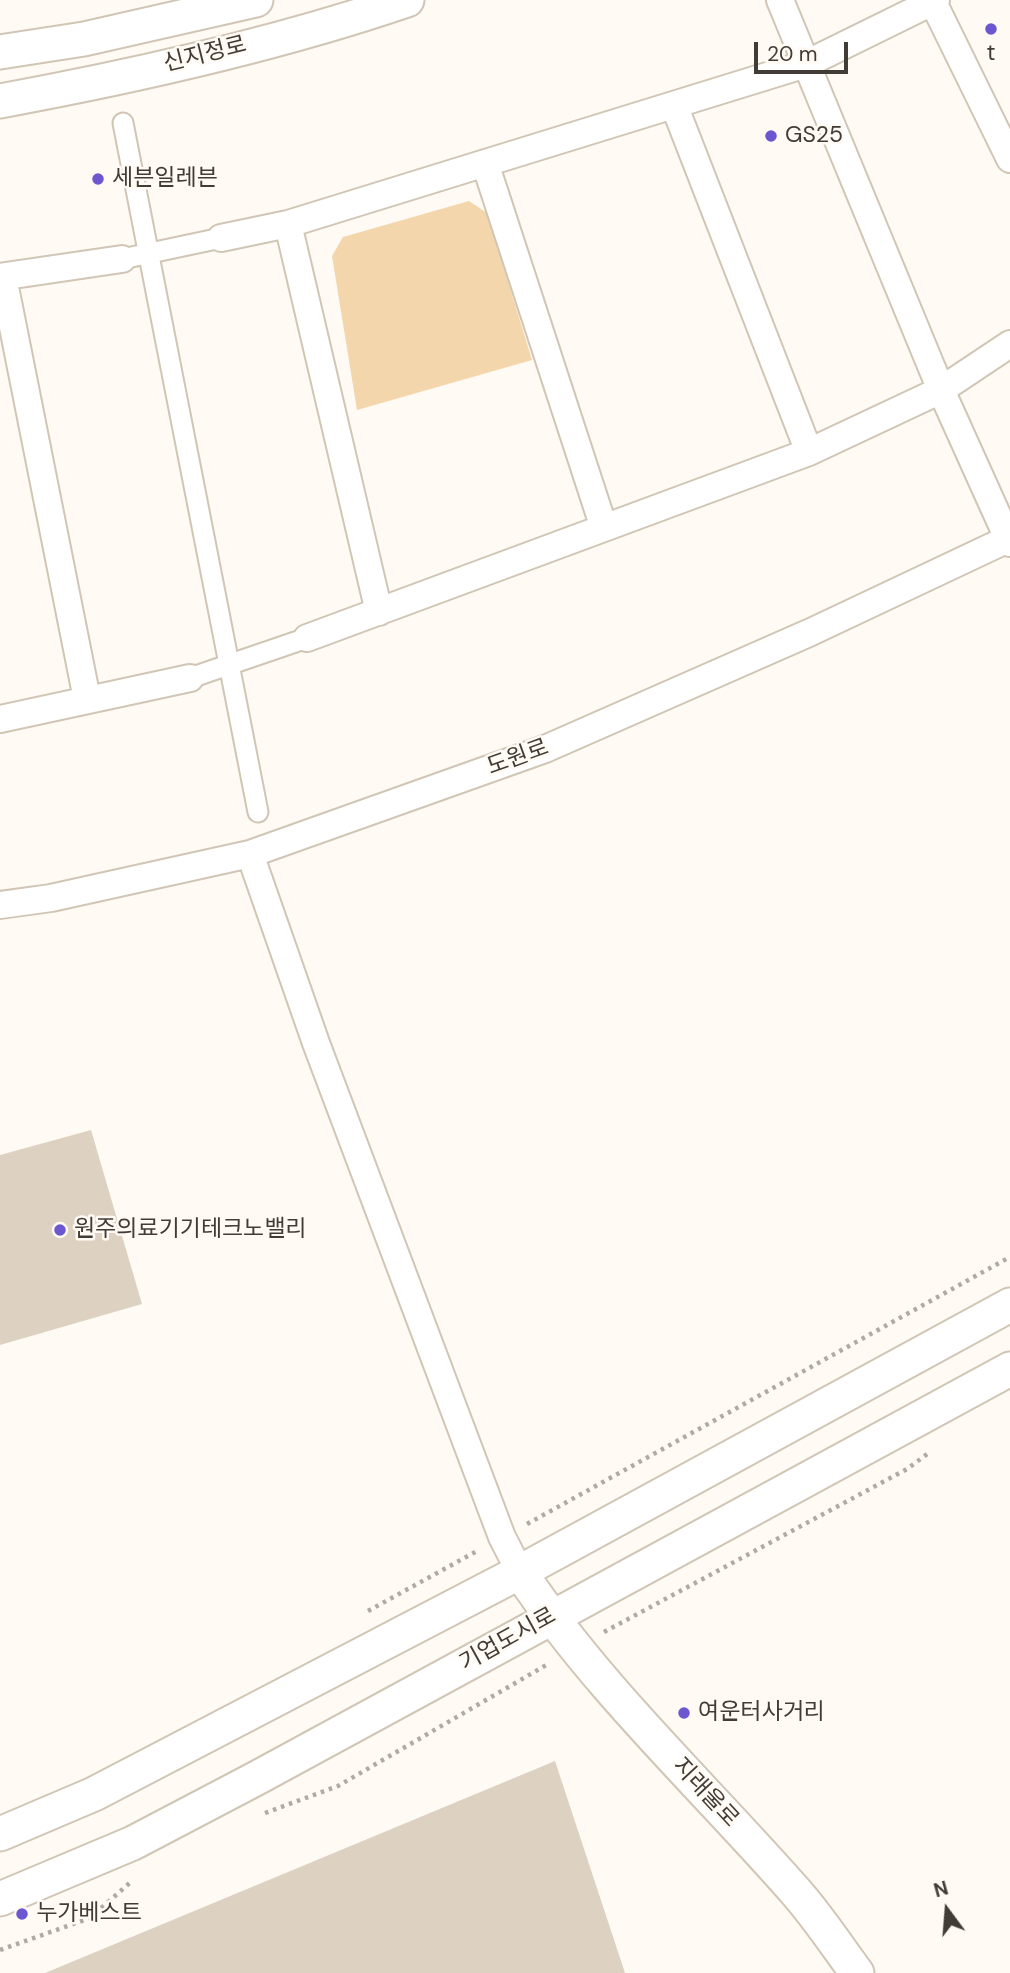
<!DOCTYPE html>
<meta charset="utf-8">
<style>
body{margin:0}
#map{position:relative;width:1010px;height:1973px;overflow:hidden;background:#fffaf3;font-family:"DM Sans",sans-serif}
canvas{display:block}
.north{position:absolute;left:912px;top:1875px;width:70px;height:70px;-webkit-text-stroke:5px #fffaf3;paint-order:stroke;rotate:344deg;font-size:19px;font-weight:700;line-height:28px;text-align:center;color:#413c36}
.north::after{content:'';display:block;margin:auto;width:24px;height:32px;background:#413c36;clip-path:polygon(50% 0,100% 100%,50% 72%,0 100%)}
.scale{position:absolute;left:754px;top:42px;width:94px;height:32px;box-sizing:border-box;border:4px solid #413c36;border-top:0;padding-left:9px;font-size:21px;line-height:24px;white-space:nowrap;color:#413c36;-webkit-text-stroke:5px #fffaf3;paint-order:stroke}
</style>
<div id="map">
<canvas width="1010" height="1973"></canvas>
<div class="north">N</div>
<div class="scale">20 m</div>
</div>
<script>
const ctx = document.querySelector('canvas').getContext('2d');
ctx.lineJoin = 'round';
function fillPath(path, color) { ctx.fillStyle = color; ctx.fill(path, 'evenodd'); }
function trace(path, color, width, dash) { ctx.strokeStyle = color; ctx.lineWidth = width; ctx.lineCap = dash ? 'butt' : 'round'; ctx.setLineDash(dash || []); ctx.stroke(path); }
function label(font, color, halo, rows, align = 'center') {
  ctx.font = font + ' "DM Sans","Noto Sans KR",sans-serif'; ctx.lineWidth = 5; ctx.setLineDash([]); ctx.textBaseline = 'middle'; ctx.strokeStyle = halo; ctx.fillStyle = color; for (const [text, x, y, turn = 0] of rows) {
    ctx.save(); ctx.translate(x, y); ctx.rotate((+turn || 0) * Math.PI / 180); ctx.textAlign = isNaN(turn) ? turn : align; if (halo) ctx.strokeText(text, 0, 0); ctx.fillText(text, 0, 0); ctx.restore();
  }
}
fillPath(new Path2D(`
 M469,201l18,12 45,147 -175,50 -25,-154 11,-19z`), '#f4d6ac');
fillPath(new Path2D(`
 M91,1130l51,174 -142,41v-190z
 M555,1761l70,212h-580z`), '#ddd2c2');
const pedestrian = new Path2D(`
 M123,123l135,689
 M122,259l99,-21
 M190,678l117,-40`);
const minor = new Path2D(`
 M780,0l161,390 69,153
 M933,2l77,157
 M674,105l135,347
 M485,163l119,365
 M288,224l91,388
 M221,238l67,-14 518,-160 130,-64
 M0,277l122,-18
 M3,277l84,422
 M307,638l502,-186 132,-62 69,-46
 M0,719l190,-41
 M250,854l66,189 186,494 18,35
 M0,905l51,-7 199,-44 295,-105 266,-117 199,-94`);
const tertiary = new Path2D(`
 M0,52l84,-13 172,-39
 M0,101c136,-25 275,-56 407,-101
 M520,1572c78,117 183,214 276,320 22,25 41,54 61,81
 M0,1834l94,-40 426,-222 490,-267
 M0,1899l133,-56 122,-64 755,-410`);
trace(pedestrian, '#d1c6b6', 23);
trace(minor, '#d1c6b6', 30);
trace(tertiary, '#d1c6b6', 37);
trace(new Path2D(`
 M527,1524l483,-267
 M368,1611l109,-60
 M604,1632l303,-163 23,-17
 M265,1813l73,-27 210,-122
 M0,1950l90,-32 43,-38`), '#afaaa3', 4.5, [3.5, 5]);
trace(pedestrian, '#fff', 19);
trace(minor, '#fff', 26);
trace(tertiary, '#fff', 33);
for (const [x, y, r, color] of [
 [991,29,7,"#6c57d1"],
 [771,136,7,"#6c57d1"],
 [98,179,7,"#6c57d1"],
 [60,1230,7,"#6c57d1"],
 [684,1713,7,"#6c57d1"],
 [22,1914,7,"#6c57d1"]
]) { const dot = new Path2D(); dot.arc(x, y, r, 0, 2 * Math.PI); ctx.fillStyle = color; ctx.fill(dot); trace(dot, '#fffaf3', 2.5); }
label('23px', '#413c36', '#fffaf3', [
 ["t",991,54,"center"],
 ["GS25",785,136],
 ["세븐일레븐",112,179],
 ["원주의료기기테크노밸리",74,1230],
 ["여운터사거리",698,1713],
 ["누가베스트",36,1914]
], 'left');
label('23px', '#413c36', '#fffaf3', [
 ["신지정로",205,55,-14],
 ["도원로",518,758,-20],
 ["기업도시로",508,1640,-29],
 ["지래울로",705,1793,47]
]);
</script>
